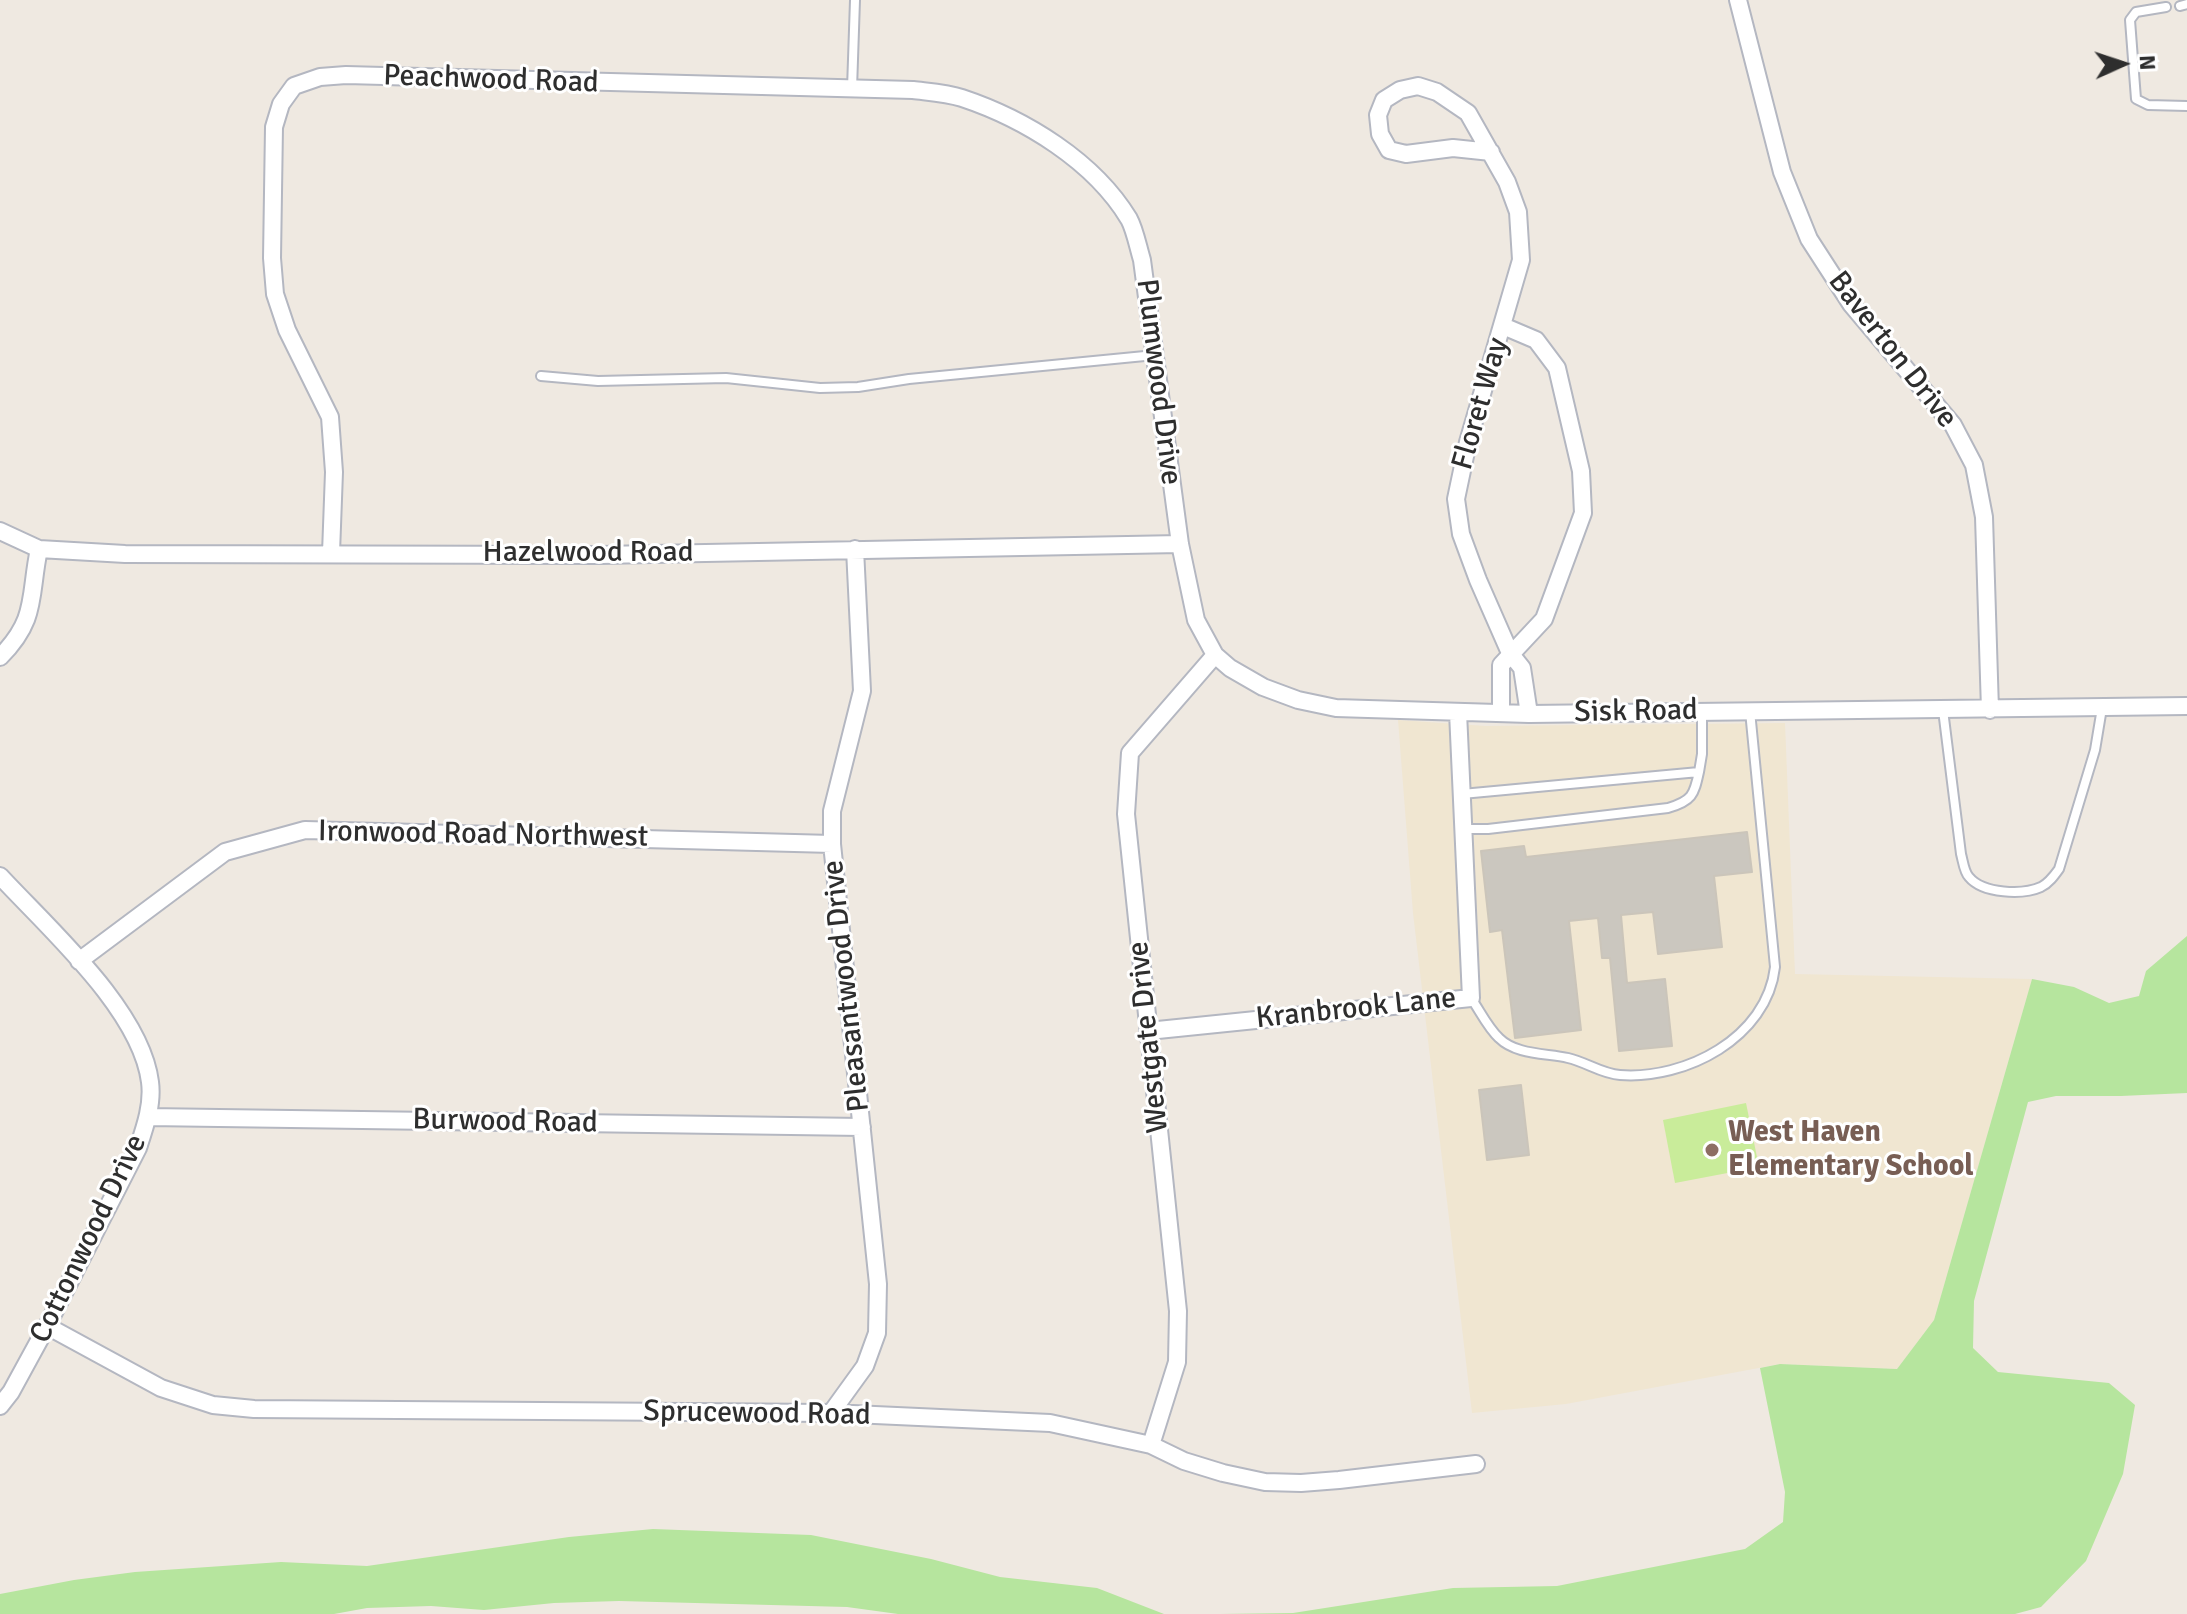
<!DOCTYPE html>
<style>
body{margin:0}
#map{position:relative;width:2187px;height:1614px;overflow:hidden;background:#efe9e1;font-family:Signika,sans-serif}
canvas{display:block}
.north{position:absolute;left:2083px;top:24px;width:80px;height:80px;-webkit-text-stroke:6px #fff;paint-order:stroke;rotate:87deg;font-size:22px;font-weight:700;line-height:32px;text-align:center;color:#2e2e2e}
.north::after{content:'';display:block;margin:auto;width:28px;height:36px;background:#2e2e2e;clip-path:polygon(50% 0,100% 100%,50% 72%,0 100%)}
</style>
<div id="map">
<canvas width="2187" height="1614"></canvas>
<div class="north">N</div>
</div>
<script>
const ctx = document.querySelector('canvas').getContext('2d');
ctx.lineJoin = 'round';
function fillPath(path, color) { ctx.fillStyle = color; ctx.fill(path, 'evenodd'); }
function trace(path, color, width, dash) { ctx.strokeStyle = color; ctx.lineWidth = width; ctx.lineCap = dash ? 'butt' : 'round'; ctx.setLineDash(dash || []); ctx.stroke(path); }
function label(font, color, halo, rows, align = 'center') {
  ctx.font = font + ' Signika,sans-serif'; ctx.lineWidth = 6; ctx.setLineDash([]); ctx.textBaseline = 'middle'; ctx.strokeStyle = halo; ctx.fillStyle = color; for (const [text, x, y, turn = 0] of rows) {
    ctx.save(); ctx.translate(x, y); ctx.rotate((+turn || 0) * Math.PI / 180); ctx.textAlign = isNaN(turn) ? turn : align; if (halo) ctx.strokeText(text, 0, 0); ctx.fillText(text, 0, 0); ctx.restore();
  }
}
fillPath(new Path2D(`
 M1398,720l88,6 299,-3 10,251 237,5 -98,341 -37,49 -117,-5 -214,40 -94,9 -59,-500z`), '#f0e6d1');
fillPath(new Path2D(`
 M2187,936v157l-66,3h-65l-28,6 -54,199 -1,47 25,24 111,11 26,22 -12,69 -37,87 -45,46 -26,7h-795l73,-1 160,-25 104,-2 188,-37 38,-27 2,-30 -25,-124 20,-4 117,5 37,-49 98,-341 42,8 35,16 30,-7 7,-25z
 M653,1529l158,6 120,24 69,18 97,11 67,26h-266l-51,-7 -228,-6 -65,2 -70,7 -53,-4 -64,2 -33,6h-334v-20l74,-14 61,-8 146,-10 86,4 202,-29z`), '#b6e59e');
fillPath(new Path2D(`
 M1746,1103l13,64 -84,16 -12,-63z`), '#c9ec9a');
const building = new Path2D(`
 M1747,832l5,40 -38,4 8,71 -64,7 -5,-42 -32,3 6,68 38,-4 7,67 -53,5 -9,-93h-8l-4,-40 -29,3 12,109 -66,8 -13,-108 -12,2 -9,-81 43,-5 2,11z
 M1521,1085l8,70 -42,5 -8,-70z`);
fillPath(building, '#cbc7bf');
trace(building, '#cbc5ba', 2);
const lane = new Path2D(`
 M2180,6l7,-2
 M2166,7l-30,5 -6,8 6,79 12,6 39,1
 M852,89l3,-89
 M541,376l57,5 128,-3 94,10 38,-1 51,-8 246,-24
 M1943,710l18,144c2,7 3,18 8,23 14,17 54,18 72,10 8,-4 13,-11 18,-18l36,-119 7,-42
 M1699,772l3,-18v-43
 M1462,794l237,-22c-5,23 -7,29 -31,36l-180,21h-25
 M1471,998c9,13 17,30 28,40 17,17 47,15 69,20 18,4 34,16 52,17 65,5 147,-37 155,-108l-25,-256`);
const street = new Path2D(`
 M1738,0l44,172 27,67 42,65 102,121 21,40 10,52 6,193
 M1491,152l-38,-4 -47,6 -17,-4 -9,-16 -2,-19 6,-15 16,-10 18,-4 19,6 31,21 39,69 11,30 3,48 -53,182 -12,57 5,35 17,46 32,73 12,15 7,46
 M0,531l39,18 86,5 475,1 580,-11
 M331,553l3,-81 -4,-55 -43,-87 -12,-36 -3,-36 2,-131 7,-23 13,-18 26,-9 26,-2 567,15c16,2 34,3 49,8 63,21 132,63 167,121 6,11 9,28 13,41l38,284 16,76 19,35 15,13 33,19 35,13 38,8 193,6 658,-8
 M0,657c38,-38 29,-61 39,-108
 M1501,713v-48l43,-46 39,-106 -2,-42 -24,-103 -21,-28 -33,-14
 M0,876c49,53 141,134 150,206 3,22 -5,45 -12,66l-91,178 -36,66 -11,14
 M79,961l146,-109 80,-22 527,14
 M1148,1031l323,-33 -13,-286
 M148,1117l714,10
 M47,1326l114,62 52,17 41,4 577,4 219,10 101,22 33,16 39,12 42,9 36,1 38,-3 137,-16
 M831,1413l34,-47 12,-33 1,-49 -46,-440v-33l30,-120 -7,-142
 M1151,1445l26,-83 1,-51 -52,-497 4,-61 85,-98`);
trace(lane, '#b4b7c1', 12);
trace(street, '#b4b7c1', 20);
trace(lane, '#fff', 8);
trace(street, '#fff', 16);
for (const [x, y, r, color] of [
 [1712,1150,8,"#8d6e63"]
]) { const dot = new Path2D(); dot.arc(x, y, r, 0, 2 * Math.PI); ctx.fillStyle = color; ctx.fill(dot); trace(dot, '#fff', 3); }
label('30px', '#2e2e2e', '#fff', [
 ["Peachwood Road",491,80,2],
 ["Baverton Drive",1892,350,52],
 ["Plumwood Drive",1158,382,83],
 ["Floret Way",1481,404,-74],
 ["Hazelwood Road",588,553],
 ["Sisk Road",1636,712,-1],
 ["Ironwood Road Northwest",483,835,1],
 ["Pleasantwood Drive",847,986,-96],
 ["Kranbrook Lane",1356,1009,-6],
 ["Westgate Drive",1149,1037,-96],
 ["Burwood Road",505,1122,1],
 ["Cottonwood Drive",89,1239,-64],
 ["Sprucewood Road",757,1414,1]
]);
label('bold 30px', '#785e54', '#fff', [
 ["West Haven",1728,1133],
 ["Elementary School",1728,1167]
], 'left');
</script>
